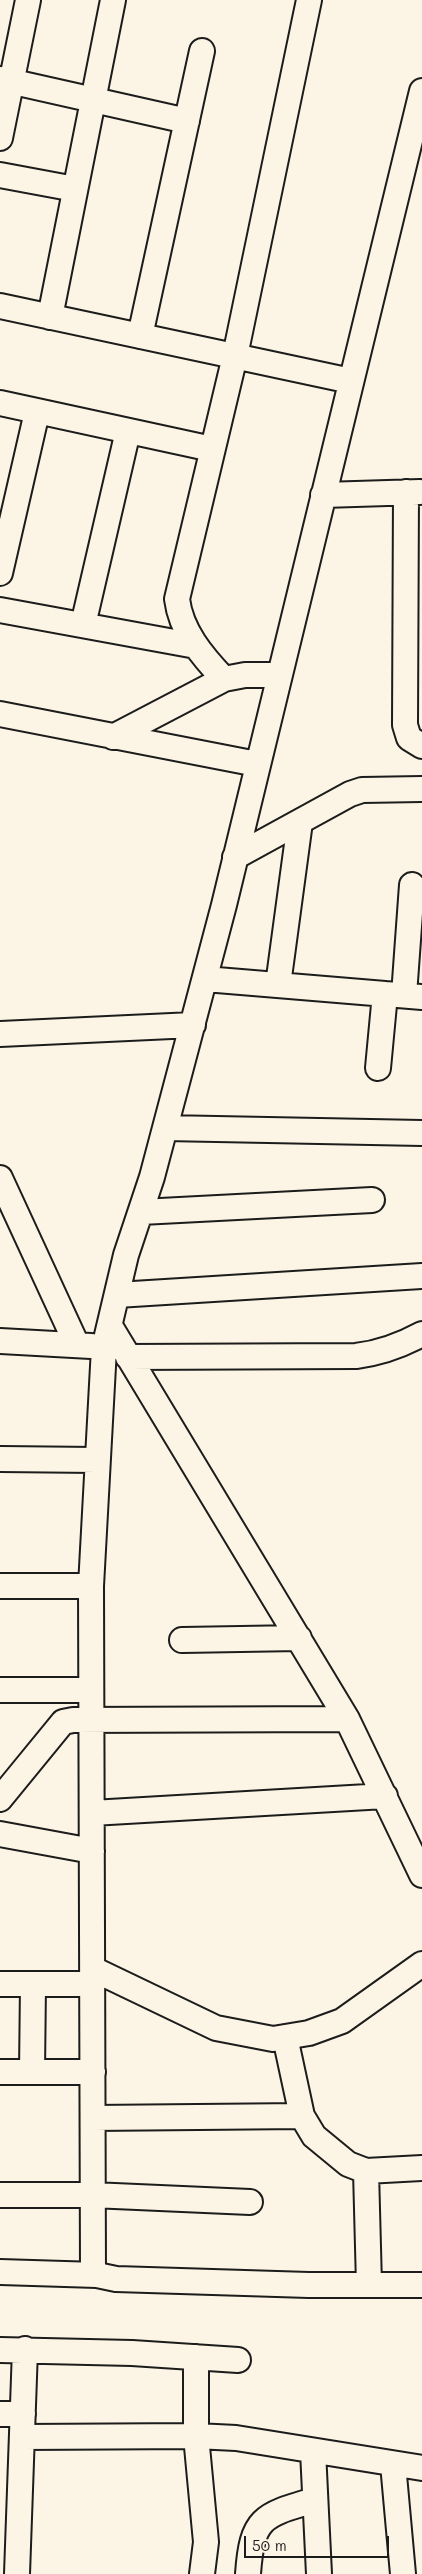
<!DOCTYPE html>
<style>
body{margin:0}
#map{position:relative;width:422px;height:2574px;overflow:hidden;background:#fcf5e5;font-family:Mali,sans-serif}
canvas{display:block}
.scale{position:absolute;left:244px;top:2536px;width:145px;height:22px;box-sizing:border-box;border:2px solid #1c1c1c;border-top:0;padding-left:6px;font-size:15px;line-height:18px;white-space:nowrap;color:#1c1c1c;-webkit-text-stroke:4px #fcf5e5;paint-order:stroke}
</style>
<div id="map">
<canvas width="422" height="2574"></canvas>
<div class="scale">50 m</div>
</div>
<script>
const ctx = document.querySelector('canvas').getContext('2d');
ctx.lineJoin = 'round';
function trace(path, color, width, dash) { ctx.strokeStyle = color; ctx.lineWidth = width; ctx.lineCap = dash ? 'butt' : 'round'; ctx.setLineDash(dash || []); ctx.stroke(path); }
const minor = new Path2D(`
 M0,79l187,42
 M422,91l-198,814 -72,272 -26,78 -22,93 -13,238 2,683 4,6 19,4 193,6h113
 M0,138l28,-138
 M0,175l75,14
 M0,306l351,75
 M50,317l63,-317
 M140,336l62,-285
 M0,403l212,46
 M406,492l-1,233 4,13 13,8
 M323,495l97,-3
 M0,573l37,-161
 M0,610l196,36
 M83,625l45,-194
 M224,679c-22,-23 -43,-48 -47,-80l58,-243 74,-356
 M0,714l257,50
 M113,737l111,-58 21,-4h34
 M235,857l115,-63 12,-4 60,-1
 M205,979l217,18
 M278,985l22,-163
 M404,995l8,-110
 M0,1034l193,-9
 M378,1068l7,-74
 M165,1128l257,5
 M0,1178l77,167
 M141,1212l231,-12
 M117,1295l305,-19
 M110,1326l237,393 75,156
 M0,1341l91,5
 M128,1357l228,-1c25,-3 44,-10 66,-22
 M0,1459l96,1
 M0,1586h91
 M182,1640l117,-2
 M0,1690h91
 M0,1799l63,-77 10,-2 274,-1
 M92,1813l293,-17
 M0,1834l92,17
 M93,1969l123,59 57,11 36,-6 33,-12 80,-57
 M0,1984h93
 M285,2037l17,79 12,20 34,28 18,7 56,-3
 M0,2072h93
 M32,2072l1,-88
 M93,2118l209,-2
 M366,2171l3,114
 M0,2195h92l158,7
 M0,2272l97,3
 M0,2350l132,3 106,7
 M196,2357v79l10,106 -4,32
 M0,2414h23
 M23,2437l173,-1 40,2 186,30
 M313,2451l6,123
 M393,2464l10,110
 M17,2574l8,-225
 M248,2574c4,-57 15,-59 67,-74`);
trace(minor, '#1c1c1c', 28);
trace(minor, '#fcf5e5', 24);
</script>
